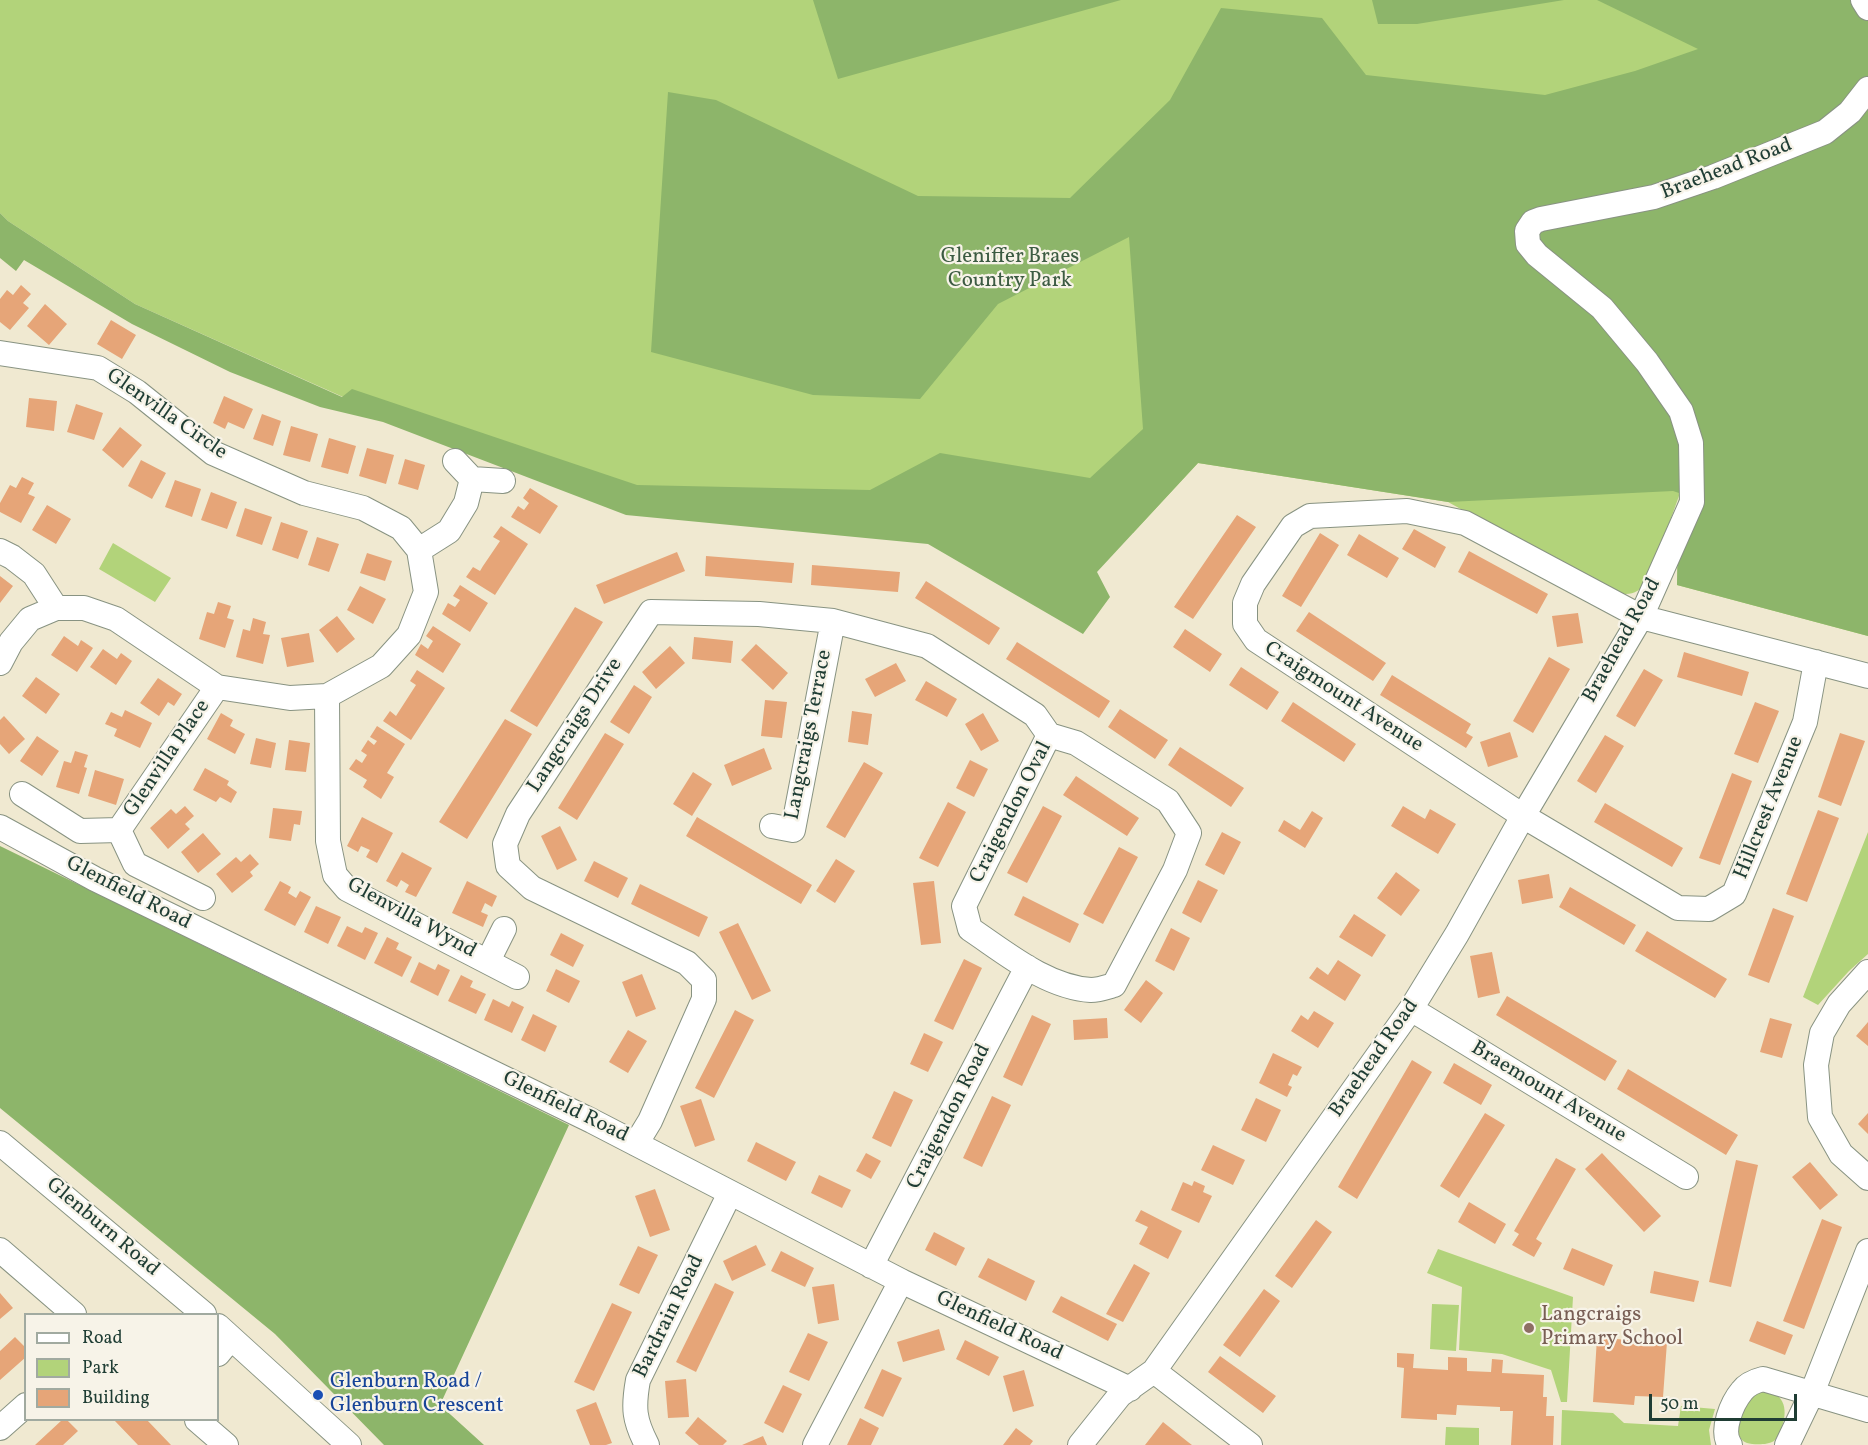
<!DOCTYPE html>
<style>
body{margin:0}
#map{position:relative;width:1868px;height:1445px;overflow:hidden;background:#f0e9d1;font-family:Vollkorn,serif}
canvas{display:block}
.legend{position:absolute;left:24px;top:1313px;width:195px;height:108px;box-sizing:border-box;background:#f7f3e8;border:2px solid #a1aaa0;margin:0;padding:8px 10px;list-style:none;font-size:18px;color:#1f3d34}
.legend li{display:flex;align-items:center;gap:12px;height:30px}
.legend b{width:30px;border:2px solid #a1aaa0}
.scale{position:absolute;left:1649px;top:1394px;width:148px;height:27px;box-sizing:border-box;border:3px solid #1f3d34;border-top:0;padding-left:8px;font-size:18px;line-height:21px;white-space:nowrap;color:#1f3d34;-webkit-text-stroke:4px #f7f3e8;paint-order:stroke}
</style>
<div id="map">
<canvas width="1868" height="1445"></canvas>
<ul class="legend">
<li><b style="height:8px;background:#fff"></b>Road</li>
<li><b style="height:16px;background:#b2d37a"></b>Park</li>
<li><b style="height:16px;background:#e6a578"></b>Building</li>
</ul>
<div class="scale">50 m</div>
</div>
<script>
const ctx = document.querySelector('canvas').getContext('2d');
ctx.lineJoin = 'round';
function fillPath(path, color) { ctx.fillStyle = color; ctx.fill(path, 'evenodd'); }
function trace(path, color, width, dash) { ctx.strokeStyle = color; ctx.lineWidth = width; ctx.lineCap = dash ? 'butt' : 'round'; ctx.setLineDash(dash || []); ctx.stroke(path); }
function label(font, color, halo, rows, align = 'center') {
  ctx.font = font + ' Vollkorn,serif'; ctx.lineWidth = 4.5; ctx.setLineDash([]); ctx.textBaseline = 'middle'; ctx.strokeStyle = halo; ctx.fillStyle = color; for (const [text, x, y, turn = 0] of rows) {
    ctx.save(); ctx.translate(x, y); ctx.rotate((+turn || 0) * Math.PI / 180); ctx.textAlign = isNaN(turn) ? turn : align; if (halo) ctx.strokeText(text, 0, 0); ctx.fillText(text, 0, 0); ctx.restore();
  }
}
fillPath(new Path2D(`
 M0,0h1868v636l-191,-51 2,-89 -30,83c-12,16 -19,17 -38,13l-163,-90 -250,-39 -65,70h-183l-280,-25 -327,-111 -208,-93 -127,-83 -8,-8z
 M113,543l58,35 -16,24 -56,-33z
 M1868,832v122l-19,17 -31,34 -15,-8z
 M1438,1249l135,48 -6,105h-6l-10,-32 -49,-16 -43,-4 3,-63 -35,-14z
 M1432,1304l27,1 -3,46 -26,-2z
 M1762,1390c6,2 13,3 17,7 11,11 4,34 -5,44 -6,4 -20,4 -27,2 -18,-7 -4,-35 3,-46 3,-3 8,-5 12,-7z
 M1681,1406l34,3 -6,21 2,15h-150l1,-35 51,3 11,10 54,3z
 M1446,1427l33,1v17h-34z`), '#b2d37a');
fillPath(new Path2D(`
 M813,0h308l-283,79z
 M1372,0h192l-147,24h-39z
 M1597,0h271v636l-191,-51 2,-92 -6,-2 -225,11 -250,-39 -101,109 13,25 -27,37 -155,-90 -302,-29 -243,-93 -63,-15 -90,-35 -98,-48 -108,-64 -8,11 -16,-13v-45l8,8 127,83 207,93 10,-8 285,96 233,5 70,-37 150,25 53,-49 -14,-192 -131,67 -78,95 -107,-4 -162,-43 17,-260 48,8 202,96 152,2 100,-98 51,-92 101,10 44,57 179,20 90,-24 63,-22z
 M0,846l569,279 -129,280 44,40h-100l-109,-111 -275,-226z`), '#8db56a');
fillPath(new Path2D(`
 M21,285l10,9 -8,9 6,5 -19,22 -10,-8v-23l7,-9 6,5z
 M45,304l22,20 -18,21 -22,-19z
 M111,320l25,15 -14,24 -25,-15z
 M224,396l29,13 -9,20 -16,-7 -3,7 -12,-6z
 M29,398l28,3 -3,30 -28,-4z
 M76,404l27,9 -9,27 -27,-8z
 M262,414l19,7 -8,25 -20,-7z
 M291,426l27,8 -8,28 -27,-7z
 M120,427l22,18 -19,23 -21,-18z
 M329,438l27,8 -8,28 -27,-7z
 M367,448l27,7 -8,29 -27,-8z
 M405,459l20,6 -7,25 -20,-6z
 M141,460l25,13 -14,26 -24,-13z
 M22,477l12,6 -6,11 7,3 -14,26 -21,-11v-9l10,-18 6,3z
 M175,480l26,9 -9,28 -27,-10z
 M530,488l28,18 -18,28 -29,-17 7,-11 6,4 5,-7 -6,-5z
 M211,492l26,10 -10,27 -26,-9z
 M47,505l24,14 -15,25 -24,-14z
 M245,508l27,9 -10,28 -26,-9z
 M1237,515l19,12 -63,92 -19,-12z
 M281,522l27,9 -10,28 -26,-9z
 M501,526l27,18 -33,51 -29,-18 7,-10 7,4 3,-5 17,-25 -7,-4z
 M1414,529l32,18 -11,21 -33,-19z
 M1320,533l19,12 -38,62 -19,-11z
 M1359,534l40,24 -12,20 -40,-23z
 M317,537l22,7 -10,28 -21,-7z
 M1469,551l79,43 -11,20 -79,-42z
 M677,552l8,19 -81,33 -8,-19z
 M367,553l25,8 -7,20 -25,-8z
 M706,556l88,7 -2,20 -87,-7z
 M812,565l88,7 -2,20 -87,-7z
 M0,576l13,10 -13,17z
 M926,581l74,47 -11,17 -74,-47z
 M460,585l28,18 -18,29 -28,-18 6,-11 7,4 5,-7 -7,-4z
 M360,586l26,13 -13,25 -26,-14z
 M218,602l13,4 -4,12 7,2 -9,28 -26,-9 8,-27 7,2z
 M575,607l28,15 -66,105 -27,-16z
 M1309,612l77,51 -13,18 -77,-50z
 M1578,613l5,30 -26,4 -5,-31z
 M337,616l18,23 -18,14 -18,-23z
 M253,618l13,4 -3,12 7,1 -7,29 -27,-7 7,-28 7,2z
 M433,626l28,18 -18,29 -28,-18 6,-11 7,5 3,-5 2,-3 -7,-5z
 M1185,629l37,25 -12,18 -37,-25z
 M309,633l5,29 -27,5 -6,-29z
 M64,636l14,10 3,-6 12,8 -16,24 -26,-17z
 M694,637l39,4 -2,22 -39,-4z
 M1017,642l93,59 -11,17 -93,-59z
 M756,644l32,29 -15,17 -32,-30z
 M670,646l15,17 -29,26 -14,-17z
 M103,649l14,10 4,-6 11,8 -16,24 -26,-18z
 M1684,652l65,20 -7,24 -65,-19z
 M1549,657l21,12 -37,64 -20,-12z
 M896,663l10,18 -31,16 -10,-18z
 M1241,667l38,25 -12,18 -38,-25z
 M1644,669l19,11 -28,47 -19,-11z
 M417,670l28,18 -34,52 -28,-19 7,-10 6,5 20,-31 -6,-4z
 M1392,675l79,49 -5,9 7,4 -7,11 -86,-53z
 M36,677l24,17 -14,20 -24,-18z
 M158,678l24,16 -8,12 -6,-4 -9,14 -19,-13z
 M926,681l31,18 -10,18 -32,-17z
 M634,685l18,12 -23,37 -19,-12z
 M765,700l22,2 -5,36 -21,-2z
 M1293,702l63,42 -12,18 -63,-41z
 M1755,702l24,9 -21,52 -24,-9z
 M1120,709l48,31 -13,19 -47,-32z
 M125,710l27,13 -12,25 -26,-12 3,-7 -12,-5 6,-12 11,5z
 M852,711l20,3 -4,31 -20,-3z
 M221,713l12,7 -3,6 15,8 -10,20 -28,-15z
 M983,713l16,28 -18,10 -16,-27z
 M4,716l21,23 -16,15 -9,-10v-24z
 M505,719l27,15 -65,105 -28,-17z
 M377,726l28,18 -18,29 7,4 -13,22 -18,-12 4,-7 -18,-11 7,-10 6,4 5,-8 -6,-4 7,-11 6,5 3,-4 -7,-4z
 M1510,732l8,25 -30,10 -8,-25z
 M605,733l19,11 -47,76 -19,-12z
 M1840,733l25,8 -24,65 -23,-9z
 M1605,735l19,11 -28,47 -19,-12z
 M37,736l22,15 -17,25 -22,-15z
 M256,738l20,5 -5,25 -21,-4z
 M289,740l21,3 -4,29 -21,-2z
 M1180,747l64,41 -13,19 -63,-42z
 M764,748l8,21 -40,17 -8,-21z
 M75,751l13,4 -4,12 3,1 -8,26 -23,-7 8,-26 7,2z
 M970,760l18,9 -14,28 -18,-9z
 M864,762l19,11 -38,65 -19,-11z
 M205,768l24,13 -2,4 10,7 -6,11 -11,-6 -4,5 -23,-12z
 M95,770l29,9 -8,26 -28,-9z
 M693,772l19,12 -20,32 -19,-12z
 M1732,773l20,8 -32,84 -21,-7z
 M1076,776l63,42 -12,18 -64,-41z
 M948,802l18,10 -28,55 -19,-9z
 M1605,803l78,45 -11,19 -78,-45z
 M185,806l9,10 -9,8 5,5 -22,20 -18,-21 21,-19 5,5z
 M1043,806l19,10 -35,67 -20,-10z
 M1403,806l22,13 5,-10 26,15 -18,30 -47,-28z
 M273,808l29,3 -2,14 -6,-1 -3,17 -22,-3z
 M1818,810l21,8 -32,84 -21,-8z
 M1312,811l11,7 -18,30 -27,-17 6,-11 16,10z
 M362,817l31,16 -16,30 -11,-6 4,-7 -9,-4 -3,6 -11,-6z
 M697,817l115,68 -11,19 -115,-68z
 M560,826l17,34 -20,10 -16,-34z
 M1222,832l19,10 -17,33 -19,-10z
 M203,833l18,21 -23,19 -17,-21z
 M1119,847l19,10 -35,67 -20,-10z
 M402,852l30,16 -16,29 -11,-5 4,-7 -8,-5 -4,7 -11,-6z
 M250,854l9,10 -9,8 3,4 -21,17 -16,-19 20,-17 5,5z
 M836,859l19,12 -20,32 -19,-12z
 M594,861l34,17 -10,20 -34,-17z
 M1396,872l24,18 -19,26 -24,-18z
 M1549,874l4,24 -31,6 -4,-24z
 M1198,880l20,10 -17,33 -19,-10z
 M280,881l11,6 -3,6 8,5 4,-7 11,6 -16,29 -31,-16z
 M467,881l30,15 -5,11 -7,-4 -4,9 7,3 -5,12 -31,-14z
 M934,881l7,62 -20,2 -8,-62z
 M640,884l68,33 -9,20 -68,-33z
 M1570,887l66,38 -12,20 -65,-38z
 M1023,896l56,28 -9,19 -56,-28z
 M316,906l25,11 -13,27 -24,-12z
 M1773,908l21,8 -25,67 -21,-8z
 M1354,914l32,21 -14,22 -33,-20z
 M738,923l33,68 -19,9 -33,-68z
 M347,926l15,7 3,-6 13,6 -13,27 -28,-14z
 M1171,928l19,10 -16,33 -19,-10z
 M1647,931l80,48 -12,19 -80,-47z
 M561,933l23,12 -11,22 -23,-12z
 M387,937l12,6 -3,6 16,8 -10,20 -28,-14z
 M1492,952l8,41 -22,5 -8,-42z
 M964,959l18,9 -29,62 -19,-9z
 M1338,960l23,15 -16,26 -36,-23 8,-11 11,8z
 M419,962l16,8 3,-6 12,6 -12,26 -28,-14z
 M556,969l24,12 -11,22 -23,-12z
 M642,974l14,35 -20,8 -14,-35z
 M461,975l12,6 -3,6 16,7 -10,20 -28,-13z
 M1146,980l17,13 -22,30 -17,-13z
 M1507,996l110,65 -12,20 -109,-66z
 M493,999l16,8 3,-6 12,6 -12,26 -28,-13z
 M735,1010l19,10 -40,78 -19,-10z
 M1314,1011l20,12 -16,25 -27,-17 10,-16 7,5z
 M533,1014l24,12 -12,26 -24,-12z
 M1032,1015l19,9 -29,62 -19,-9z
 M1107,1018l1,20 -34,2 -1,-20z
 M1770,1018l22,6 -10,34 -22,-6z
 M1868,1022v24l-12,-10z
 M628,1030l19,11 -19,32 -19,-11z
 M924,1033l19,9 -15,30 -18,-8z
 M1273,1053l29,14 -5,9 -4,-2 -5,11 4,2 -5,10 -28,-14z
 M1412,1060l20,12 -75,127 -19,-12z
 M1454,1063l38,22 -11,20 -38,-22z
 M1628,1069l110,66 -12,20 -109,-66z
 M894,1091l19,9 -22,47 -19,-9z
 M992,1096l19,9 -29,62 -19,-9z
 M1256,1098l25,12 -15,32 -25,-12z
 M701,1099l14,41 -20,7 -15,-41z
 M1485,1113l20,12 -46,73 -19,-12z
 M1868,1113v21l-10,-10z
 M756,1142l40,20 -10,19 -39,-20z
 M1213,1145l32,15 -12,25 -32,-15z
 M866,1153l15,8 -10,18 -15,-8z
 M1602,1153l59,63 -17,16 -59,-63z
 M1556,1158l20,11 -40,70 6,4 -8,14 -22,-12 7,-11 -5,-3z
 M1736,1160l22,5 -27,122 -22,-5z
 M1810,1162l28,33 -18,15 -28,-33z
 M819,1175l32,15 -9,18 -31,-15z
 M1194,1181l11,5 -2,6 9,4 -13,27 -28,-13 12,-28 9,4z
 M655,1189l15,41 -20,7 -15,-41z
 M1469,1202l37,22 -11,20 -37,-22z
 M1141,1210l41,21 -14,28 -29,-15 9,-17 -13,-6z
 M1822,1219l20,8 -38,102 -21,-8z
 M1316,1220l16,12 -40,56 -17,-12z
 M934,1232l31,16 -9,18 -31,-16z
 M756,1245l10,20 -34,16 -9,-20z
 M638,1246l20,9 -19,39 -20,-9z
 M1572,1248l41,17 -9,21 -41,-17z
 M781,1251l33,17 -9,19 -34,-16z
 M988,1258l47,23 -9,20 -48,-24z
 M1134,1264l16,9 -27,49 -17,-8z
 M1654,1271l45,10 -5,21 -44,-9z
 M715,1283l19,9 -38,80 -20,-10z
 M834,1284l5,36 -21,4 -6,-37z
 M1264,1289l16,12 -40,56 -17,-12z
 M0,1293l13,15 -13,11z
 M1061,1296l56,28 -9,17 -56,-29z
 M612,1303l20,9 -38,79 -20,-9z
 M1757,1321l36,14 -8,20 -36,-14z
 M939,1329l6,21 -42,12 -6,-20z
 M808,1333l20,9 -19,39 -20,-9z
 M15,1337l11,11v9l-26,23v-29z
 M1597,1338l70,4 -4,55 -28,-1 -1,9 -41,-3z
 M965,1340l34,17 -10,19 -33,-17z
 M1397,1353l17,1 -1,14 35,2v-13l19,1v13l24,1 1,-13 11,1 -1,13 42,2 -1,22h4l-1,19h8l-1,29h-42l2,-34h-13v-4l-43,-2 -1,10 -19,-1v6l-36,-2 3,-50 -7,-1z
 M1220,1356l56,40 -13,17 -55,-41z
 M882,1369l20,9 -19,39 -19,-9z
 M1024,1370l10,36 -21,6 -10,-36z
 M686,1379l3,38 -21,1 -3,-37z
 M783,1385l19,9 -19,39 -19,-10z
 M596,1402l16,41 -6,2h-16l-14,-35z
 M698,1417l29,24 -4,4h-24l-14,-12z
 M860,1418l19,10 -8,17h-24z
 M62,1420h5l11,11 -15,14h-28z
 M114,1420h33l24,25h-33z
 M1163,1422l25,20 4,3h-47z
 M1016,1428l17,13 -3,4h-27z
 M763,1436l4,9h-25z`), '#e6a578');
const minor = new Path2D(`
 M1863,0l5,8
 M0,353l98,15 39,24 76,61 91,40 59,15 38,20 18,22 7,42 -17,43 -28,31 -54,30 -37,2 -73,-11 -101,-68 -32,-11h-28l-22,-34 -22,-17 -12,-6
 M455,461l17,18 31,2
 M419,550l30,-19 17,-28 6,-24
 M1816,662l-11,60 -71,172 -25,15 -31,-1 -155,-92 -267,-176 -11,-16v-21l8,-19 40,-58 17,-10 97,-5 58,12 176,94 227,59
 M0,663l11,-21 19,-23 26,-11
 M327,696l1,145 7,34 12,14 170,88
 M1049,735l27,8 92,58 21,32 -14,37 -61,115c-7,2 -16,5 -23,5 -45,-3 -85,-37 -121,-61l-6,-23z
 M22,794l58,37 39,-1 16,34 68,34
 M772,826l21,4 40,-209
 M0,827l95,52 497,242 309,160 229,108
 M119,830l98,-143
 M488,961l16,-32
 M1868,972l-29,32 -17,29 -6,32 4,52 21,37 27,24
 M1411,1009l275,168
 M0,1143l204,171
 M636,1144l14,-23 54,-122v-19l-17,-17 -155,-75 -24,-22 -3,-22 13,-30 133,-202 108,2 74,7 94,25 108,69 14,20
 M0,1250l74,64
 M871,1266l156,-299
 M218,1326l131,119
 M218,1354l13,-16
 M1154,1371l96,74
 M197,1420l29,25
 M0,1428l26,-23
 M647,1445c-13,-25 -14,-37 -9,-65l92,-187
 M815,1445l86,-164
 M1080,1445l40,-50 34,-24 257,-362 46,-75 66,-118 118,-199 51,-115 -1,-59 -10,-32 -34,-49 -45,-54 -65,-53 -9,-11 -1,-13 6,-9 8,-3 113,-22 59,-20 112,-45 25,-20 18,-23
 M1730,1445c-10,-14 2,-42 12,-54 5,-7 13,-10 21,-12l105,31
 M1787,1445l25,-52 56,-142`);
trace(minor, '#889382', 26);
trace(minor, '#fff', 24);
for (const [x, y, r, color] of [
 [1529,1328,6,"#8d6e63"],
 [318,1395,6,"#1a4fb4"]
]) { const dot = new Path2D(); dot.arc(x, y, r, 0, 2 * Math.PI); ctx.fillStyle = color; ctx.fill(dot); trace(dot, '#f7f3e8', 2); }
label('21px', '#1f3d34', '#f7f3e8', [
 ["Braehead Road",1727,170,-21],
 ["Glenvilla Circle",166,415,35],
 ["Braehead Road",1623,641,-61],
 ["Craigmount Avenue",1343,698,33],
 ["Langcraigs Drive",576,726,-57],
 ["Langcraigs Terrace",810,735,-79],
 ["Glenvilla Place",168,759,-56],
 ["Hillcrest Avenue",1770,808,-68],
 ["Craigendon Oval",1012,813,-63],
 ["Glenfield Road",128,894,27],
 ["Glenvilla Wynd",411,919,29],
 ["Braehead Road",1375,1059,-55],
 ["Braemount Avenue",1548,1093,31],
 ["Glenfield Road",565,1108,26],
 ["Craigendon Road",950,1117,-63],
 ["Glenburn Road",102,1228,40],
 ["Bardrain Road",670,1317,-64],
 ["Glenfield Road",999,1327,25]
]);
label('21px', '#3c5b42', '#f7f3e8', [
 ["Gleniffer Braes",1010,258],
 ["Country Park",1010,282]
]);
label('21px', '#785e54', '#f7f3e8', [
 ["Langcraigs",1541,1316],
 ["Primary School",1541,1340]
], 'left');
label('21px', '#164399', '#f7f3e8', [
 ["Glenburn Road /",330,1383],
 ["Glenburn Crescent",330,1407]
], 'left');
</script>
